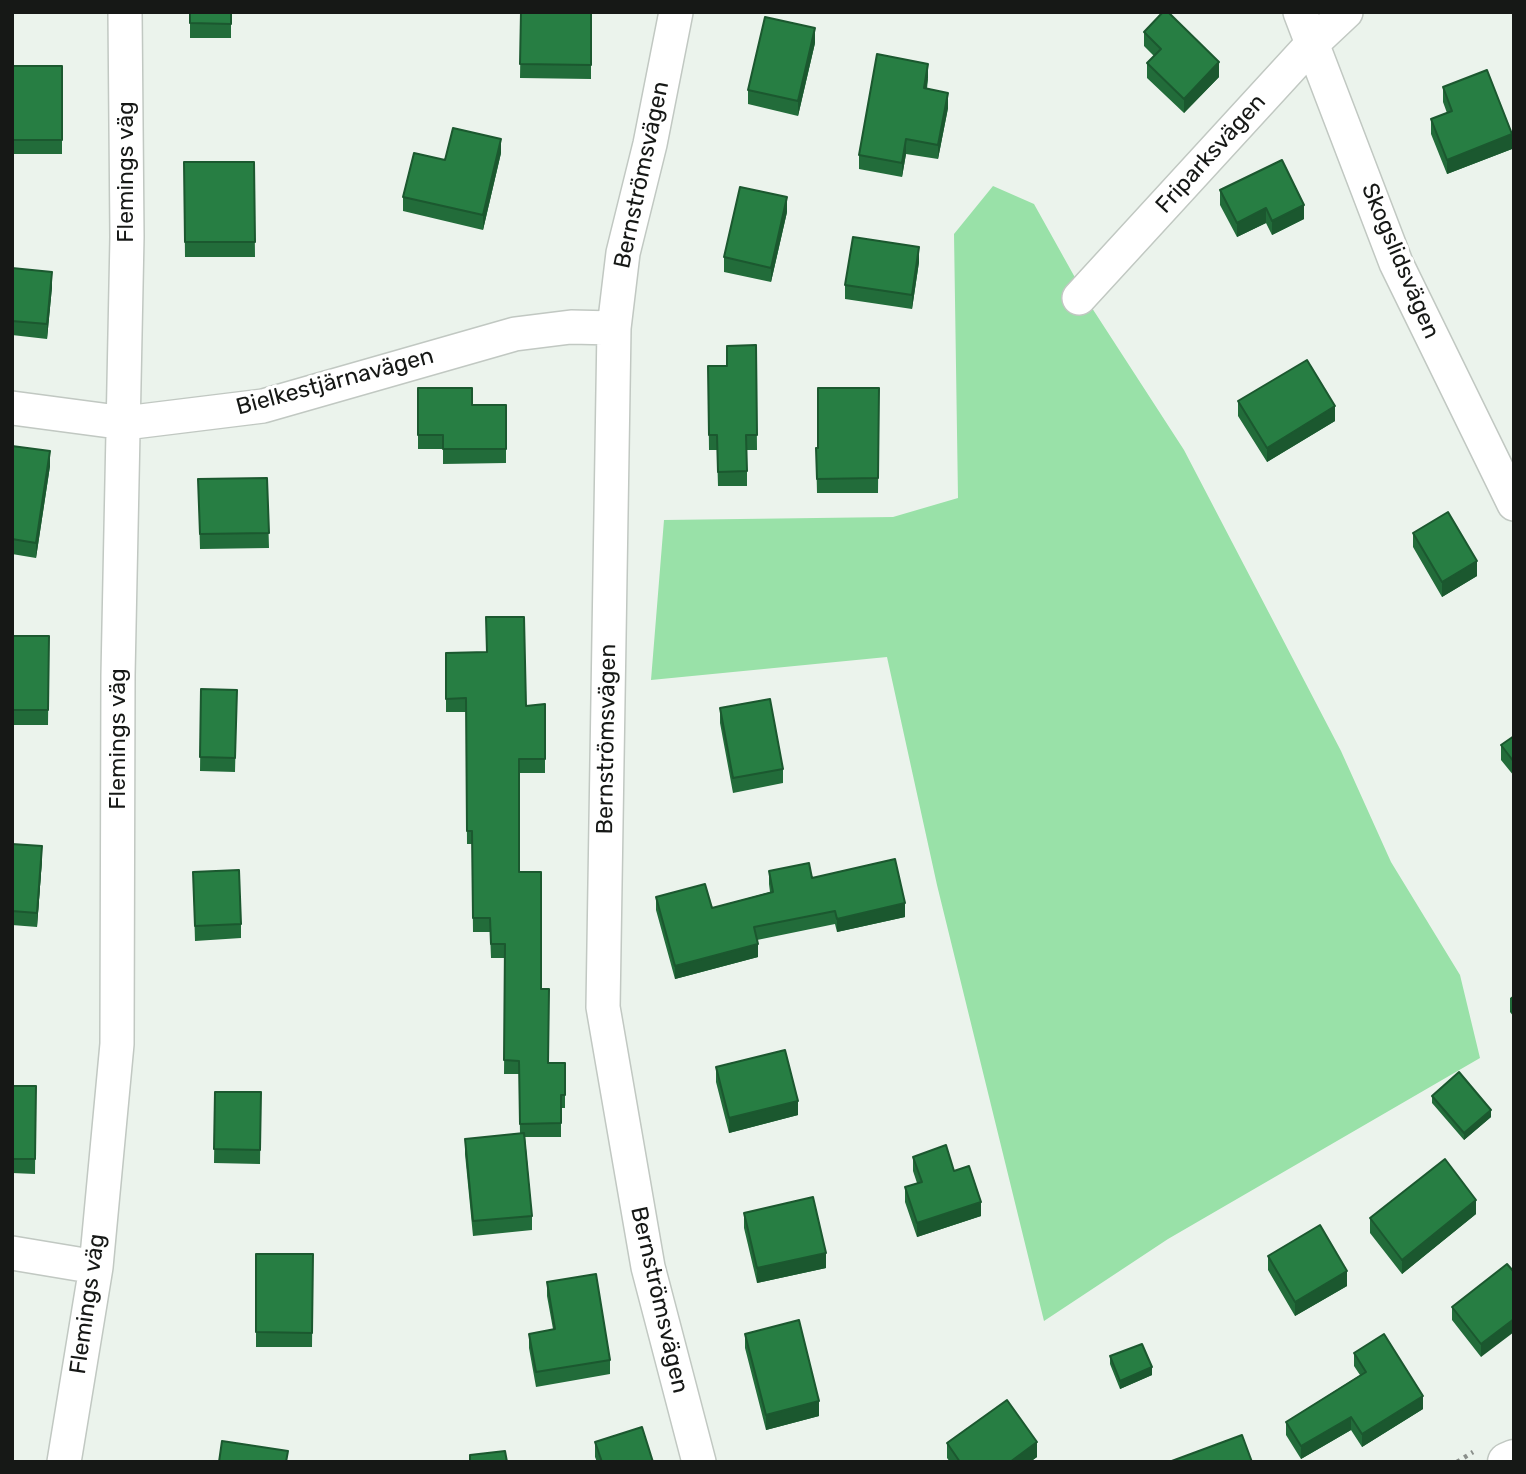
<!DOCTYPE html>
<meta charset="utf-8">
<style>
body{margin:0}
#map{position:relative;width:1526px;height:1474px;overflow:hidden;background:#ebf3ec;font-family:Rubik,sans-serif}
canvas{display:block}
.frame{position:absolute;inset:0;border:14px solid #161816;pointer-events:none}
</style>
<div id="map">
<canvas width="1526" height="1474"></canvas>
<div class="frame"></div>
</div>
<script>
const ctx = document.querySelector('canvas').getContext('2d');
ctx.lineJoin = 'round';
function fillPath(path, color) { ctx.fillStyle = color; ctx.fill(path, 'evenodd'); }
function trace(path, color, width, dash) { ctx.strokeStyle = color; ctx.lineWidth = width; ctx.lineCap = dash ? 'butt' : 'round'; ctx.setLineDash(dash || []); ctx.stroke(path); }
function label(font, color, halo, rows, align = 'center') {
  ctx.font = font + ' Rubik,sans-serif'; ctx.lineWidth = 7; ctx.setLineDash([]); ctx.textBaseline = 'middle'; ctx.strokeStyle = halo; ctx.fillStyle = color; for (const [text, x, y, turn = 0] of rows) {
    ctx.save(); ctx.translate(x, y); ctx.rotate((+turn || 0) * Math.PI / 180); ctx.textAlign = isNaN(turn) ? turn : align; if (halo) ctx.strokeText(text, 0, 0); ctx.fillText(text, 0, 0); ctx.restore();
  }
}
fillPath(new Path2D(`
 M993,186l41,18 58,104 92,142 157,301 50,111 69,113 20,83 -312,181 -124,82 -107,-436 -50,-228 -236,23 13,-160 229,-3 65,-19 -4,-264z`), '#99e1a8');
const minor = new Path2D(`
 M676,12l-26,132 -27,109 -9,75 -11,679 45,260 51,195
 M1300,12l96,251 118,241
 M1079,298l233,-254 34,-32
 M12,408l113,15 138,-17 252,-72 56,-7 43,1
 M12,1253l84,14
 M64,1462l32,-195 21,-223 1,-369 9,-438 -2,-225`);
const tertiary = new Path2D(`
 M1507,1462l7,-3`);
trace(minor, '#c1c8c2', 36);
trace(tertiary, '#c1c8c2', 41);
trace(new Path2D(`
 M1457,1462l16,-10`), '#8a8f8b', 4.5, [3.5, 5]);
trace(minor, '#fff', 33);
trace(tertiary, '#fff', 38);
fillPath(new Path2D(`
 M190,12h41v26h-41z
 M521,12h70v67l-71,-1z
 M1144,32l75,45 -35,36 -37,-35v-15l7,-7 -10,-10z
 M815,43l-17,73 -50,-12v-14z
 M13,66h49v88h-49z
 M928,78l-1,11 21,19 -10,51 -32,-5 -4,23 -43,-8v-14z
 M1443,87l69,62 -65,25 -16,-40v-15l16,-6 -4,-11z
 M501,153l-18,77 -80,-19v-14z
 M184,162h70l1,95h-70z
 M1220,190l84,29 -32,16 -6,-12 -29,14 -17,-32z
 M787,212l-16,70 -47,-10v-15z
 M919,262l-7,47 -67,-10v-14z
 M12,268l40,19 -5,52 -35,-4z
 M756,345l1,105h-10v36h-29l-1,-36h-8l-1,-84h19z
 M418,388l54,17h34v58l-63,1v-15h-25z
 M879,388l-1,105h-61l-1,-45h2z
 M1238,401l97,20 -68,41 -29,-46z
 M12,446l38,20 -14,92 -24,-4z
 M267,478l2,70 -69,1 -2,-70z
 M1413,533l64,43 -35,21 -29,-50z
 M12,636h37l-1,89h-36z
 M446,653l80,53 19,-2v69h-26v99l22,117 7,74h17v45h-4v29h-36l7,79v14l-59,6 -8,-82v-15l55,-5 -1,-60h-15l1,-116h-14l-1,-26h-17l-1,-88h-5l-1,-132h-20z
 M201,689l36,1 -2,82 -35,-1z
 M720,708l63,61v14l-50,10 -13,-70z
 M1514,736v40l-13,-16v-15z
 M12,844l30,16 -5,67 -25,-2z
 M769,871l43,7 93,39 -68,15 -2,-8 -78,16 1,17 -83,22 -19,-69v-13l56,11 58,-16 -1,-8z
 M193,872l48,52v14l-46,3z
 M1514,995v22l-4,-5v-14z
 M716,1067l82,48 -69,18 -13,-51z
 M12,1086h24l-1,88 -23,-1z
 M215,1092h46l-1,72 -46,-1z
 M1432,1096l59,21 -27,23 -32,-37z
 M913,1157l41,14 27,45 -64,21 -12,-35v-15l12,-4 -4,-12z
 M744,1213l82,55 -69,15 -13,-55z
 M1476,1214l-74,60 -32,-41v-15z
 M256,1254h57l-1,93h-56z
 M1268,1256l79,30 -52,30 -27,-46z
 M1507,1264l-26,93 -29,-37v-13z
 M547,1282l63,78v14l-74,13 -7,-39v-14l24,-5 -6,-33z
 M745,1334l74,82 -53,14 -21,-82z
 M1354,1353l69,56 -61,38 -11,-17 -50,29 -15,-24v-13l74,-47 -6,-9z
 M1110,1356l42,19 -32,14 -10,-25z
 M595,1442l58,20h-56l-2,-5z
 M947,1443l90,14 -7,5h-80l-3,-4z`), '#226c3a');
fillPath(new Path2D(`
 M815,28v15l-17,73v-15z
 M1219,62v15l-35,36v-14z
 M928,64v14l-4,25v-15z
 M948,93v15l-10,51v-14z
 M1512,134v15l-65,25v-14z
 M501,139v14l-18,77v-15z
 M906,139v15l-4,23v-14z
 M787,197v15l-16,70v-14z
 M1304,205v14l-32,16v-14z
 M1266,208v15l-29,14v-14z
 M919,247v15l-7,47v-14z
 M52,272v15l-5,52v-15z
 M1335,406v15l-68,41v-14z
 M50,451v15l-14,92v-15z
 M1477,561v15l-35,21v-15z
 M42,846v14l-5,67v-14z
 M905,903v14l-68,15v-13z
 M758,944v13l-83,22v-13z
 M798,1101v14l-69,18v-15z
 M1491,1110v7l-27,23v-7z
 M1476,1200v14l-74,60v-14z
 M981,1202v14l-64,21v-14z
 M826,1253v15l-69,15v-15z
 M1347,1271v15l-52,30v-14z
 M1514,1319v13l-33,25v-13z
 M1152,1367v8l-32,14v-8z
 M1423,1396v13l-61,38v-13z
 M819,1401v15l-53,14v-15z
 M1351,1417v13l-50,29v-13z
 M1037,1442v15l-7,5h-20z`), '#1b582f');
const building = new Path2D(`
 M190,12h41v12l-41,-1z
 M521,12h70v53l-71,-1z
 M1163,12h5l51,50 -35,37 -37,-36 14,-14 -17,-17z
 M765,17l50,11 -17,73 -50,-11z
 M877,54l51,10 -4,24 24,5 -10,52 -32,-6 -4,24 -43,-8z
 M13,66h49v74h-49z
 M1487,70l25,64 -65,26 -16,-41 21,-8 -9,-24z
 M453,128l48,11 -18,76 -80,-18 11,-44 31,7z
 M1282,160l22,45 -32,16 -6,-13 -29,15 -17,-33z
 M184,162h70l1,80h-70z
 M740,187l47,10 -16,71 -47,-11z
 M853,237l66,10 -7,48 -67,-10z
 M12,268l40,4 -5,52 -35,-3z
 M756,345l1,90h-11l1,36 -29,1 -1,-37h-8l-1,-69h19v-20z
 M1307,360l28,46 -68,42 -29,-47z
 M418,388h54v17h34v44h-63v-14h-25z
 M818,388h61l-1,90 -61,1 -1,-31h2z
 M12,446l38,5 -14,92 -24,-4z
 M267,478l2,55 -69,1 -2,-55z
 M1448,512l29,49 -35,21 -29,-49z
 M486,617h38l2,89 19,-2v55h-26v113h22v117h8l-1,74h17v32h-4v28l-41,1 -1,-63 -15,-1 1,-116h-14l-1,-26h-17l-1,-87h-5l-1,-133 -20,1v-46l41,-1z
 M12,636h37l-1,74h-36z
 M201,689l36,1 -2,68 -35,-1z
 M770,699l13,70 -50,9 -13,-70z
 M1514,736v26l-13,-17z
 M12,844l30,2 -5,67 -25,-2z
 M895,859l10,44 -68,16 -2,-8 -81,16 4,17 -83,22 -19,-69 49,-13 7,24 61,-16 -4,-21 40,-8 3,15z
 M239,870l2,54 -46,2 -2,-54z
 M785,1050l13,51 -69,17 -13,-51z
 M1459,1072l32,38 -27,23 -32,-37z
 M12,1086h24l-1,73h-23z
 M215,1092h46l-1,58 -46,-1z
 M524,1133l8,83 -59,5 -8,-82z
 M946,1145l8,26 15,-5 12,36 -64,21 -12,-36 17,-5 -9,-25z
 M1445,1159l31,41 -74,60 -32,-42z
 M813,1197l13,56 -69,15 -13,-55z
 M1320,1225l27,46 -52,31 -27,-46z
 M256,1254h57l-1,79 -56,-1z
 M1507,1264l7,8v47l-33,25 -29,-37z
 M596,1274l14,86 -74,12 -7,-38 26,-5 -8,-47z
 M799,1320l20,81 -53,14 -21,-81z
 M1384,1334l39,62 -61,38 -11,-17 -50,29 -15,-24 80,-50 -12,-19z
 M1142,1344l10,23 -32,14 -10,-25z
 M1007,1400l30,42 -27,20h-50l-13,-19z
 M642,1427l11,35h-51l-7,-20z
 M1242,1435l10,27h-83z
 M222,1441l66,10 -2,11h-67z
 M505,1451l2,11h-37v-7z`);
fillPath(building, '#277e43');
trace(building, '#1b582f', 2);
label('23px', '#161816', '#fff', [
 ["Friparksvägen",1211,154,-48],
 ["Flemings väg",126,172,-90],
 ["Bernströmsvägen",642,175,-78],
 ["Skogslidsvägen",1400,261,67],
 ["Bielkestjärnavägen",335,382,-15],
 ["Flemings väg",118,739,-90],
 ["Bernströmsvägen",607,739,-89],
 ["Bernströmsvägen",659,1300,77],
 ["Flemings väg",88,1304,-82]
]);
</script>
